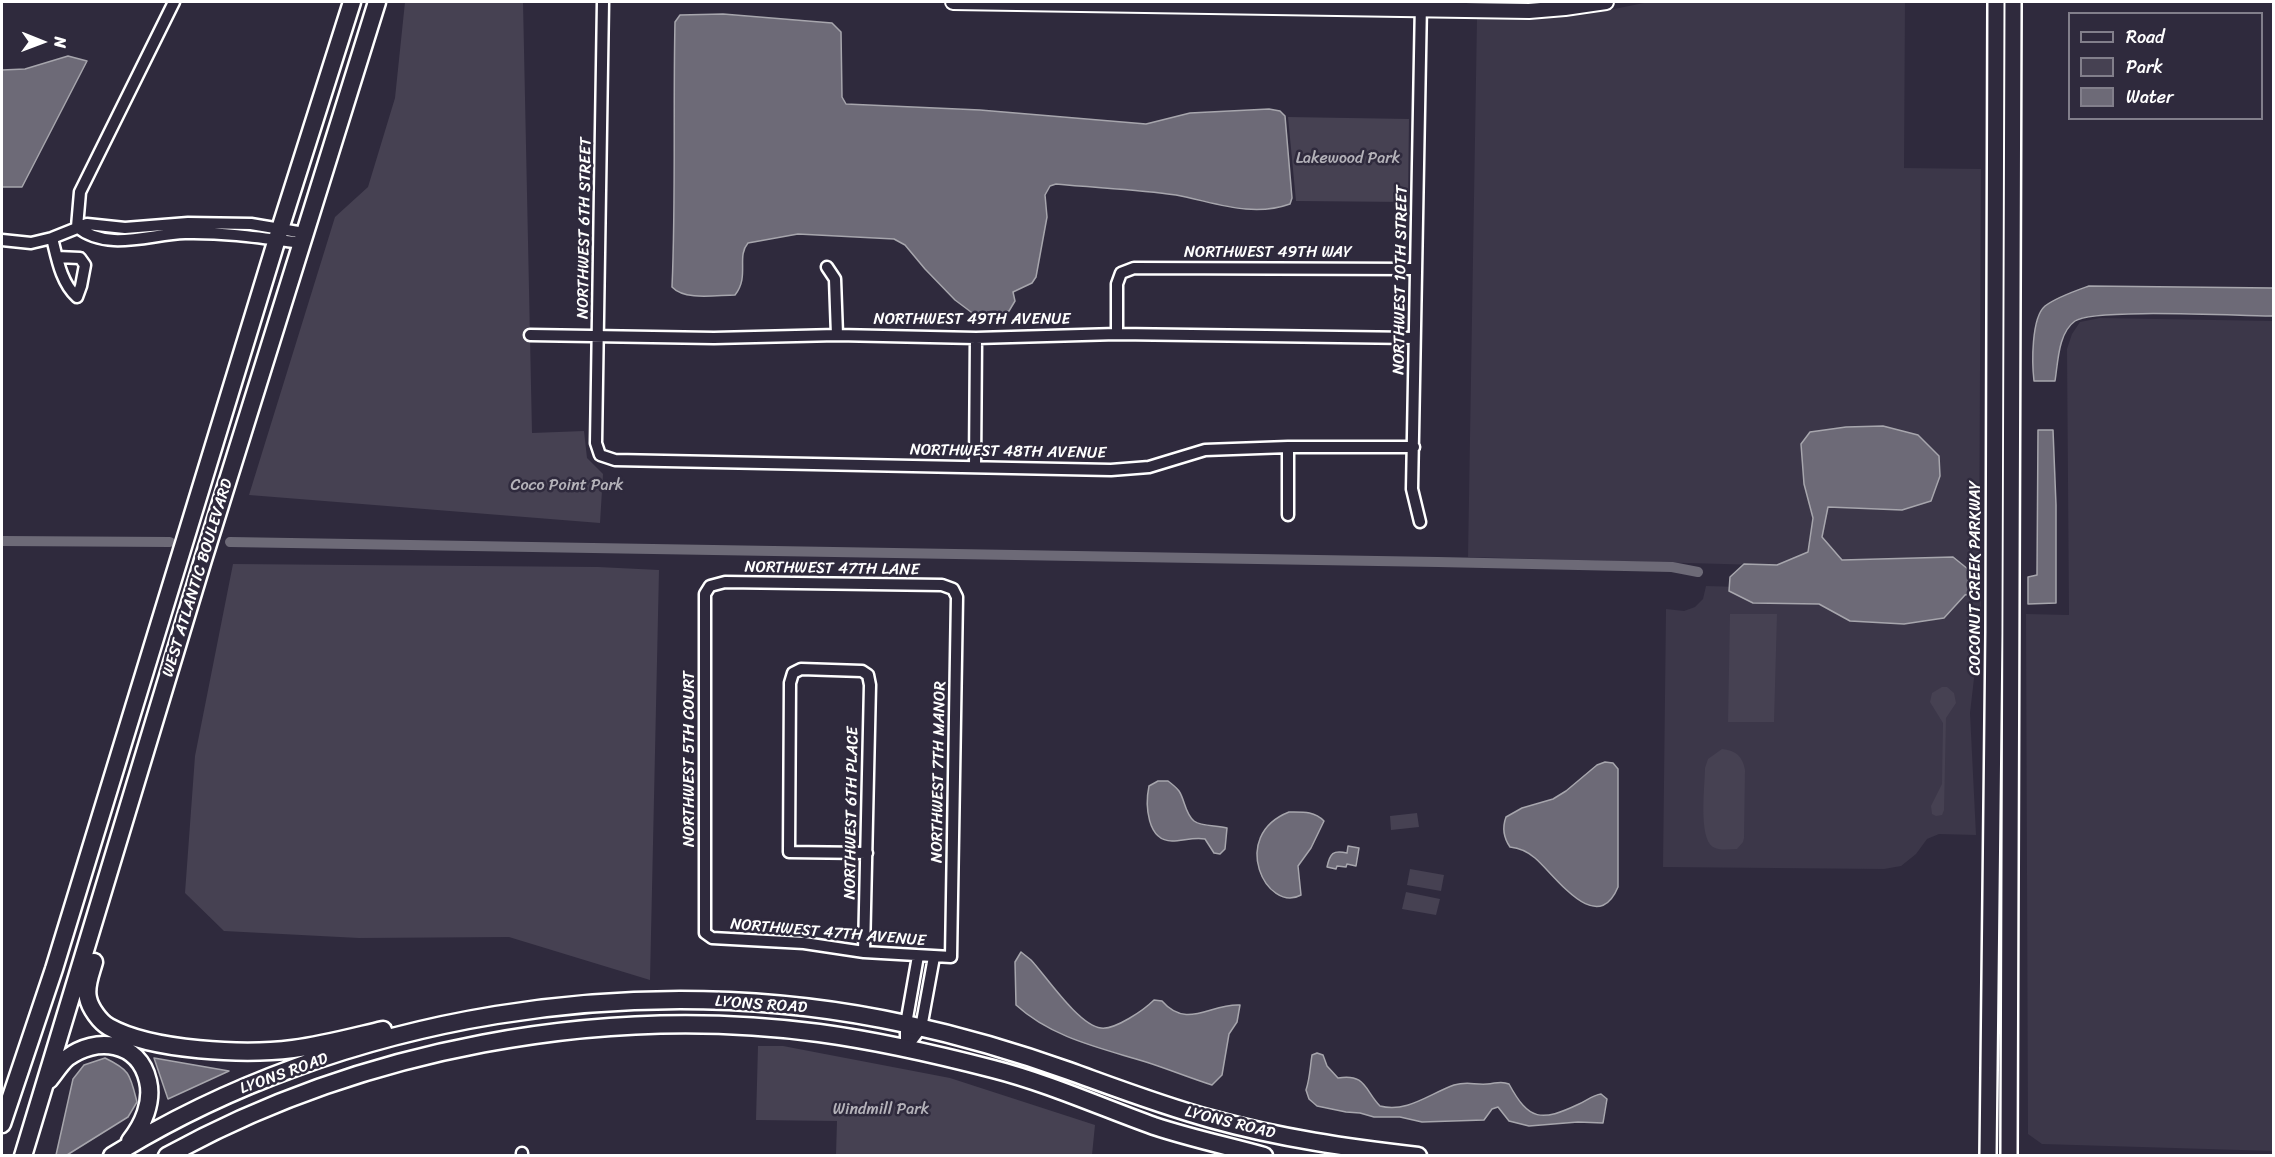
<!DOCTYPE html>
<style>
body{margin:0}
#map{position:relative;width:2275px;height:1157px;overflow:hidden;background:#2f2a3d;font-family:Sriracha,sans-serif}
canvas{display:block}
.frame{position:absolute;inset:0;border:3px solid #fff;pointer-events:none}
.legend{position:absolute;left:2068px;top:12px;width:195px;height:108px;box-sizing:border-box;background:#2f2a3d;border:2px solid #827f8b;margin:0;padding:8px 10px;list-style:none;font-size:18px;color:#fff}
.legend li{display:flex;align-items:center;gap:12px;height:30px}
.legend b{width:30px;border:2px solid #827f8b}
.north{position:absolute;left:12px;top:12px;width:60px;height:60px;-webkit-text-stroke:4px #2f2a3d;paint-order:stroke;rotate:91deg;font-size:16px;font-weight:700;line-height:24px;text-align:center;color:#fff}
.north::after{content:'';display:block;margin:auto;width:21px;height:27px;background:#fff;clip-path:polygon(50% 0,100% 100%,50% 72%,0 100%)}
</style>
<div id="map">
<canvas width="2275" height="1157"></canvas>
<div class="frame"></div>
<ul class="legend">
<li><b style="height:8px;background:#2f2a3d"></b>Road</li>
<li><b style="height:16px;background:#464152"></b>Park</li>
<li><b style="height:16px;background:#6d6a77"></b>Water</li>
</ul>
<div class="north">N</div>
</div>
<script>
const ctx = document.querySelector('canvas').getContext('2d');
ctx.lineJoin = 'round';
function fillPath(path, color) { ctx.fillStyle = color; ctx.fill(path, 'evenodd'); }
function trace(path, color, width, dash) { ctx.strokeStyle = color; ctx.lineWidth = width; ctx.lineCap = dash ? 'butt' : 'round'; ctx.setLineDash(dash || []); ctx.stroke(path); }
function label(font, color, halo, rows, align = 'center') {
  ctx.font = font + ' Sriracha,sans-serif'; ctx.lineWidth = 5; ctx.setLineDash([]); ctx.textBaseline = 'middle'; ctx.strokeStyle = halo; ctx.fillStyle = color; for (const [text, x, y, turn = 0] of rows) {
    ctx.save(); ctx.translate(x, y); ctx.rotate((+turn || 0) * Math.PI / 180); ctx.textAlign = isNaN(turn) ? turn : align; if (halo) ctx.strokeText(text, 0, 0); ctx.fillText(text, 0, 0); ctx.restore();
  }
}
fillPath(new Path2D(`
 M1649,2h256l-1,166 77,1 -2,402 -511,-14 9,-539 60,1 47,-4z
 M2100,318l173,3v830l-231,-7 -14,-10 -2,-520 43,1 -2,-266 5,-15 8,-12z
 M1706,586l275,8 -1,53 -5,23 -5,43 6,122 -37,-1 -12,5 -11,15 -15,12 -17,3 -221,-2 3,-258 18,2 11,-4 8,-8z`), '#3c3749');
fillPath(new Path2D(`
 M405,2h118l9,431 52,-2 3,27 16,16 -3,49 -351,-28 86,-278 33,-30 27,-89z
 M1288,117l121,2 -1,83 -112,-1z
 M233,564l365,3 61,3 -9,410 -141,-43 -150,1 -135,-7 -39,-38 10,-137z
 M1730,614h47l-3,108h-46z
 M1942,687h5l7,6 2,10 -10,15 -2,92 -2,5 -6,1 -4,-2 -1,-8 11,-22 1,-61 -13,-21 2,-9z
 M1722,749c14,1 21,8 23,21l-1,68 -1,4 -6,7c-8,0 -17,2 -24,-2 -15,-9 -8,-62 -8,-79l3,-9z
 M1417,813l2,14 -28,3 -1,-14z
 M1410,869l34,6 -3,16 -34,-6z
 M1406,892l34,7 -4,16 -34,-6z
 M758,1046h25l167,32 145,47 -3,30h-256l1,-34 -81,-1z`), '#464152');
const water = new Path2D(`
 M723,14l109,9 9,9 1,65 4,7 134,6 166,14 44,-11 79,-4 11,2 5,5 7,82 -2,6c-39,14 -76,-2 -114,-9 -39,-6 -80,-7 -120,-11l-6,2 -5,9 2,22 -11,60 -4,6 -19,9 2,9 -6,10 -11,4h-23l-20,-15 -30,-31 -20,-24 -11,-6 -96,-5 -50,9c-12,14 2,33 -13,52 -18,0 -50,6 -63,-8 4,-88 1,-176 3,-265l5,-7z
 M68,56l19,5 -65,126h-20v-117l23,-1z
 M2089,286l184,2v28c-31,0 -181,-8 -198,5 -17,12 -17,42 -20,60h-21c-2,-17 -3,-63 11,-75 12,-9 30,-15 44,-20z
 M1883,426l35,9 21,21 1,20 -9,25 -29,9 -74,-3 -6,30 20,23 111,-3 21,17 -2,19 -7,2 -21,23 -40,6 -54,-3 -31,-17 -66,-1 -24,-12 1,-14 14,-13 33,1 31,-13 5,-34 -9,-34 -3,-40 9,-12 36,-5z
 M2038,430h15l3,75v98l-28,1v-27l9,-2z
 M1605,762l8,1 5,6v118c-21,51 -63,-12 -83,-29 -8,-7 -15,-10 -25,-11 -7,-10 -8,-19 -4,-30l16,-9 31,-9 13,-8 31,-26z
 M1158,781h10c4,3 8,6 11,10 6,9 6,23 15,30 8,6 23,4 33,7l-2,21 -5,5 -6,-1 -9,-14c-12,-2 -22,2 -33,2 -25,0 -27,-36 -23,-55z
 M1289,812c14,0 25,-1 35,9l-13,27 -13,18 3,29c-34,19 -73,-59 -12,-83z
 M1348,846l11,2 -3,18 -9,-2 -1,3 -9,-1 -1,3 -9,-2c3,-14 6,-17 20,-14z
 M1021,952l10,8c15,16 48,66 70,68 14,2 43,-18 53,-28l8,1c25,29 49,2 78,4l-3,17 -8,12 -7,41 -10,10c-22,-7 -44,-16 -66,-23 -45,-14 -94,-24 -130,-57l-1,-43z
 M1317,1053l6,2 4,11 11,12c28,-5 27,13 42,28 27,7 49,-12 74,-21 14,-4 20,0 33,-1 8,0 13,-4 22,0 20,37 32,38 70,20 7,-3 14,-9 22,-10l6,5 -4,24 -25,-1 -49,4 -20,-5 -11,-14 -6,2 -8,11 -62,2 -22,-5h-26l-14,-4 -14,-1 -29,-6 -8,-7 -3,-9c4,-12 4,-23 6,-35z
 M105,1058c25,12 25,16 32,44l-9,15 -61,38h-11l17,-76 11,-14z
 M154,1058l75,13 -61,28z`);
fillPath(water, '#6d6a77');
trace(water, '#a7a6ad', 1.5);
trace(new Path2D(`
 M2,541l168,1
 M230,542l1208,20 234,5 26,5`), '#6d6a77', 10);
const minor = new Path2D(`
 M603,2l-7,441 4,12 15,5 496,10 38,-3 56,-17 83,-3h126
 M77,227l3,-35 94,-190
 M77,227c31,25 73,7 108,6 39,-1 78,5 116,10
 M52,238c5,20 9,45 25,59l4,-11 4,-21 -5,-7 -23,-1
 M2,240l29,3 21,-5 35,-14 38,4 63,-5 63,1 53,9
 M827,267l8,12 2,56
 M1117,334v-50l4,-11 13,-5 281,1
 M530,335l184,3 123,-3 139,3 141,-4 297,4
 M975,467l1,-129
 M1288,515v-68
 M1420,522l-8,-33 9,-487
 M725,582l217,3 11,4 4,8 -6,360 -87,-5 -60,-9 -92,-5 -7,-5v-339l5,-8z
 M864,952l6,-267 -2,-10 -6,-4 -61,-2 -8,4 -3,10 -1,169 78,1
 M906,1048l15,-20 13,-71
 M906,1048v-24l12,-68
 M522,1156v-3`);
const tertiary = new Path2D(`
 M953,2l576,9 36,-3 41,-6`);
const secondary = new Path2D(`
 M1988,1156l6,-523 2,-631
 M2009,1156l4,-1154`);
const primary = new Path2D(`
 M94,962c-3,11 -9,24 -6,36 2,10 12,24 21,29 43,24 136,28 184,22 31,-4 60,-12 90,-19
 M49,1080c6,-7 11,-16 18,-22 29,-22 72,-17 81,23 5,21 -5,44 -18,60
 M2,1124l52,-155 226,-740 72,-227
 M23,1156l180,-596 174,-558
 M112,1156c228,-142 532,-190 794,-132 55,12 110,28 163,47 47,17 94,35 142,48 68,19 138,29 207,37
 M167,1156c193,-107 433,-152 652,-123 59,8 116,21 174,36 55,14 108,38 161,57 36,12 74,20 110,30`);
trace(minor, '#fff', 15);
trace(tertiary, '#fff', 18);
trace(secondary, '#fff', 20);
trace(primary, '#fff', 21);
trace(minor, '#2f2a3d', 10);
trace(tertiary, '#2f2a3d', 14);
trace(secondary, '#2f2a3d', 15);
trace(primary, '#2f2a3d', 16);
label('16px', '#b5b3ba', '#2f2a3d', [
 ["Lakewood Park",1348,159],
 ["Coco Point Park",567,486],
 ["Windmill Park",881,1110]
]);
label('16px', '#fff', '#2f2a3d', [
 ["NORTHWEST 6TH STREET",585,228,-89],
 ["NORTHWEST 49TH WAY",1268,253],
 ["NORTHWEST 10TH STREET",1401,280,-89],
 ["NORTHWEST 49TH AVENUE",972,320],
 ["NORTHWEST 48TH AVENUE",1008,452,1],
 ["NORTHWEST 47TH LANE",832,569,1],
 ["WEST ATLANTIC BOULEVARD",198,578,-73],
 ["COCONUT CREEK PARKWAY",1976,578,-90],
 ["NORTHWEST 5TH COURT",690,759,-90],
 ["NORTHWEST 7TH MANOR",939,772,-89],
 ["NORTHWEST 6TH PLACE",852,813,-89],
 ["NORTHWEST 47TH AVENUE",828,933,5],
 ["LYONS ROAD",761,1005,4],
 ["LYONS ROAD",284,1074,-20],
 ["LYONS ROAD",1230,1123,14]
]);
</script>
